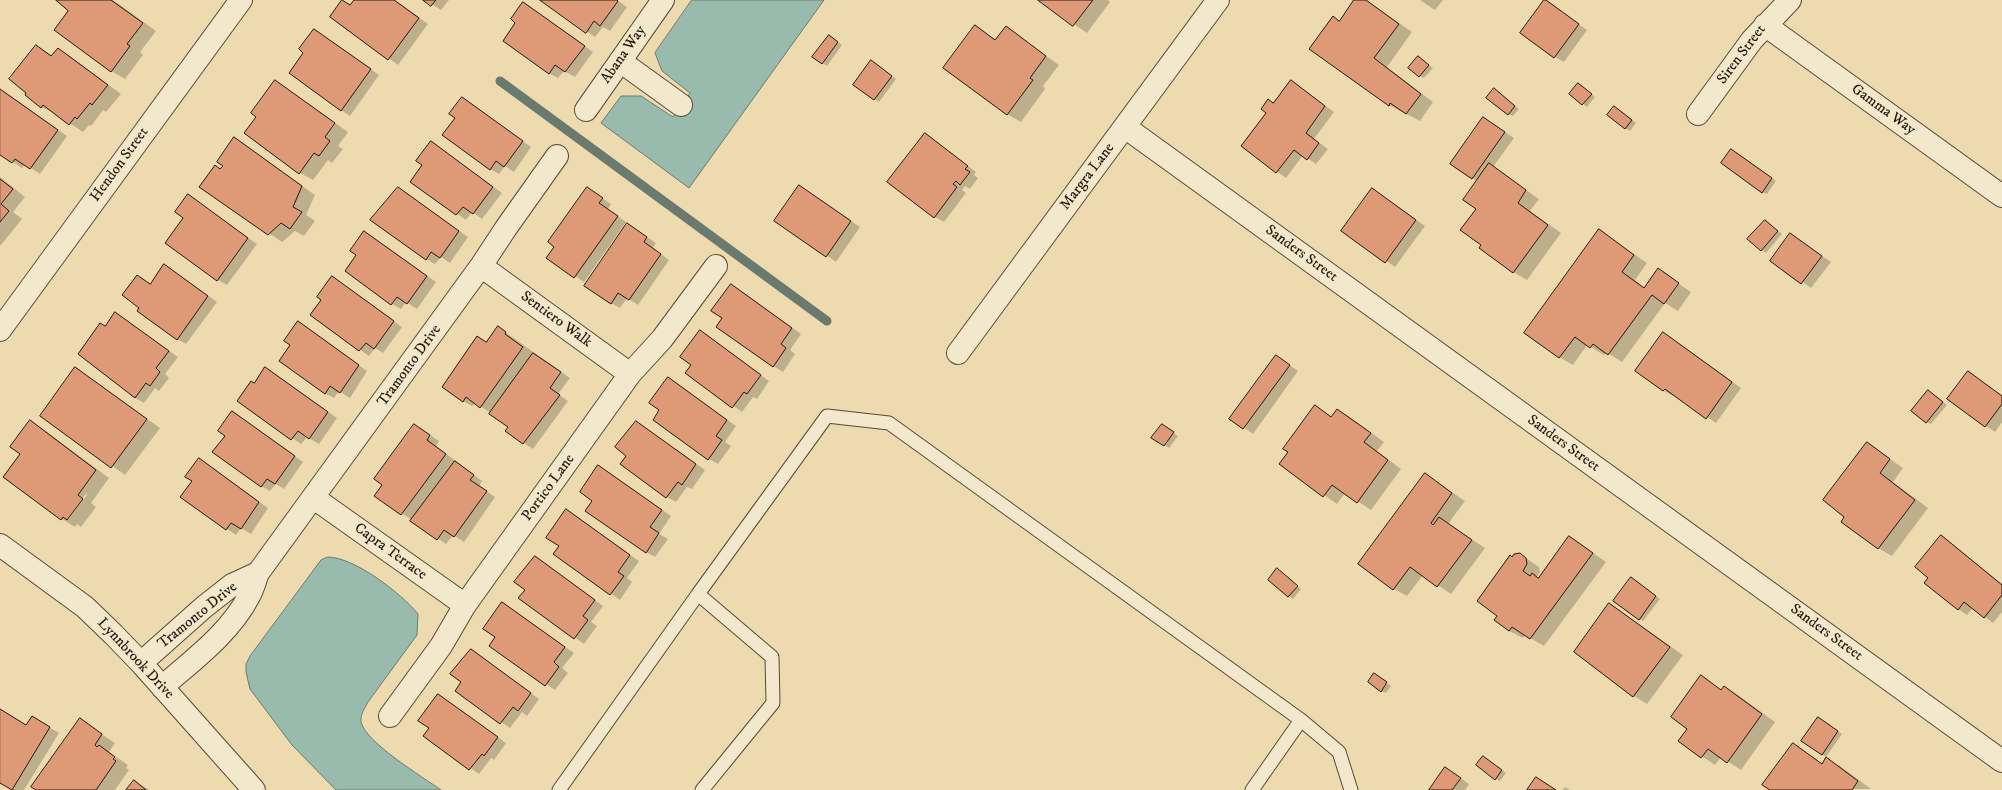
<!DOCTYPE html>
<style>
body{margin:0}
canvas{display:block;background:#eddbaf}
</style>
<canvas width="2002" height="790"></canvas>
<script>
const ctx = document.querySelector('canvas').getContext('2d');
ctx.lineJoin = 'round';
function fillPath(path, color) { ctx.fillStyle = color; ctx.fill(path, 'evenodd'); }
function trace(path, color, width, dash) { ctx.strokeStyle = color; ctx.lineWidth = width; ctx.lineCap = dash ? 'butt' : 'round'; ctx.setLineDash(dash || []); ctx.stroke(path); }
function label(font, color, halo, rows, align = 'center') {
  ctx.font = font + ' "IM FELL DW Pica",serif'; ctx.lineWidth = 3; ctx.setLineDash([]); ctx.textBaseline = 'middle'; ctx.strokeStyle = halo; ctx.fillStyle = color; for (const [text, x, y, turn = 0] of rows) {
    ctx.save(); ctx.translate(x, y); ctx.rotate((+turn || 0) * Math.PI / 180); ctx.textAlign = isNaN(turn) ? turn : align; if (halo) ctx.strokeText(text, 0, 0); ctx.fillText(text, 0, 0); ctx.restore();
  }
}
const water = new Path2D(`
 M692,0h132l-135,188 -88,-65 20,-27h20l32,21 17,-24 -28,-22 -7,-18z
 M328,557c26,0 73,36 90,57l-1,21 -49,67c-3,6 -8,12 -7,20 5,21 62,55 80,68h-105l-44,-45 -42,-56 -4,-17v-8l4,-8 71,-96z`);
fillPath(water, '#99bbae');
trace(water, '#6b7a6e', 1);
fillPath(new Path2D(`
 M57,0h56l43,31 -16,21 3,3 -18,24 -14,-8 -41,-60z
 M355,0h40l33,24 -30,41 -67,-48 20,-11z
 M425,0h24l-8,10z
 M542,0h75l10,7 -17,24 -7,-4 -8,10z
 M1039,0h69l2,2 -23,31z
 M1355,0h11l46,32 -25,35 46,35 -13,19 -31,-16 -49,-84z
 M1420,0h23l-8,10z
 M1545,0l42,30 -23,32 -9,-5z
 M524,3l69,49 -18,25 -11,-6 -6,7 -9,-5 -33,-50z
 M975,26l21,14 10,-12 53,37 -16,21 2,3 -24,33 -14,-8z
 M314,30l65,45 -29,41 -9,-6 -36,-58z
 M833,39l9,6 -15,21 -13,-9z
 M37,46l16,10 5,-7 13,8 50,37 -15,18 -3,-2 -12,16 -2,-1 -6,7 -27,-18 -14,-7 -14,-14z
 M1418,57l15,11 -9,10 -4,-2z
 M876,64l20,15 -17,23 -25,-18z
 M276,81l72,51 -10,14 5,3 -11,14 -4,-3 -15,20 -13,-7 -43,-57z
 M1291,81l43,31 -20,27 14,10 -12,15 -13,-9 -17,23 -44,-32 25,-33 1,-13 6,3z
 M1578,84l17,13 -8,10 -17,-13z
 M0,89l67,47 -27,38 -15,-10 -3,4 -22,-15z
 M1498,92l21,17 -6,7 -5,-2z
 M471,104l60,43 -17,25 -9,-6 -6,8 -9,-5z
 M1615,107l21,16 -6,8 -5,-3z
 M1493,124l21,14 -21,29 46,32 -9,12 31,22 -34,47 -14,-8 -31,-27 -5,-36v-28l-25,-17z
 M925,134l51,38 -2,3 4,3 -8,11 -5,-3 -3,4 4,3 -22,29 -9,-5z
 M235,139l80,56 -9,20 9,6 -11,15 -9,-5 -13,11 -81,-55 23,-21z
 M431,142l71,51 -20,26 -10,-7 -6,8 -55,-39 12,-16z
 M1736,152l40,29 -9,13 -5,-2z
 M0,177l25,20 -12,15 9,7 -22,27z
 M799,186l61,41 -24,35 -60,-42z
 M398,188l70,49 -18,26 -9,-6 -6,7 -9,-5z
 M1373,189l52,37 -30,41 -52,-37z
 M596,194l15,10 -3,5 18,13 -42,60 -36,-24z
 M188,196l69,48 -30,41 -9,-5 -34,-62z
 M1765,221l17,13 -16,19 -17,-14z
 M627,224l29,19 -3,5 16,12 -31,45 -11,-7 -7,10 -9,-5z
 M1599,230l48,33 -12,17 10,8 13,-18 33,22 -13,19 -13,-8 -43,59 -16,-10 -2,3 -17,-10 -14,20 -14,-8z
 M365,232l71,50 -19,27 -11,-7 -5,7 -9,-5 -35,-49z
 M1791,235l40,27 -20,26 -39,-27z
 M165,265l52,37 -31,42 -9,-5 -36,-32 -4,-31 14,8z
 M333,278l69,49 -19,26 -8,-5 -6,8 -58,-41 12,-15z
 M741,291l60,43 -11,16 5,4 -12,18 -10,-6 -50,-48z
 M124,319l54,38 -13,17 4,4 -10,13 -4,-3 -11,15 -9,-5 -30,-71z
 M498,327l72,51 -12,16 10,7 -35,48 -27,-18 3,-4 -18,-14 -16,-10 -3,3 -9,-5 24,-58z
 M307,328l60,43 -17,27 -11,-7 -5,7 -9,-5z
 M1664,333l77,55 -25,35 -42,-29 -1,2 -9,-5 -27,-20z
 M709,337l60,44 -12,18 -4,-2 -11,15 -55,-39z
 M1285,362l13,9 -45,63 -22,-15z
 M75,368l85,60 -35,47 -84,-60z
 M265,368l72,50 -18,26 -12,-7 -6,7 -63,-43 16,-17z
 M1968,372l34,24v26l-7,10 -47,-33z
 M668,378l68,48 -11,16 6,4 -13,18 -9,-5 -48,-49z
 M1929,391l18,14 -16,19 -5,-2z
 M1315,407l17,10 6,-7 13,8 33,24 -7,9 24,18 -30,41 -26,-17 -8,11 -57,-40 9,-12z
 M233,413l70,49 -19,27 -8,-5 -6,7 -9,-5 -35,-50z
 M30,421l13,8 66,49 -18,25 5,4 -15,20 -4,-3 -2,3 -13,-8 -58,-43 17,-22zM86,494l1,1 -19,25h-2z
 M637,423l68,47 -13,19 -5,-2 -11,15 -9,-5 -40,-41z
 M415,425l24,16 -3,5 46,35 -3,5 16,11 -31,45 -11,-7 -7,9 -70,-49 8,-10z
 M1166,428l12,8 -9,12 -16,-11z
 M1867,443l36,25 -10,14 35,26 -36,48 -14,-8 -32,-32z
 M200,459l68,49 -17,26 -10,-6 -5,7 -55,-38 12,-16z
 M599,466l72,50 -12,18 9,5 -13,18 -9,-5 -52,-51z
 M1425,474l40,27 -17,23 37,24 -34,46 -28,-19 -16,21 -13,-7z
 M575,516l64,45 -12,17 5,4 -12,18 -66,-46z
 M1570,537l36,25 -62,84 -19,-11 -2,3 -14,-7 -11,-16 15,-57 7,-4 19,13 1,5 -3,5 2,1z
 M1941,537l9,5 52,42v28l-9,11 -20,-15 -6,7 -9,-6 -28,-31z
 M544,563l59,43 -12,16 6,4 -13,18 -64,-46 6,-8 -11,-8 9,-13 2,1z
 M1281,572l20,17 -8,10 -24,-19z
 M1636,581l24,18 -17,22 -4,-2z
 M502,603l72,50 -12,15 6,5 -13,17 -65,-45 6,-8z
 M1610,604l73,51 -36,49 -13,-8 -59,-44z
 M471,650l68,49 -12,17 -5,-4 -12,16 -54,-38 6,-8z
 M1379,677l12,9 -5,7 -5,-2z
 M1701,677l21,13 2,-3 14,8 37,27 -34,48 -20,-13 -6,8 -36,-24 9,-12z
 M438,695l68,48 -12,17 -3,-2 -12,16 -55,-38 6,-9z
 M0,711l27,16 5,-10 27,16 -35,57h-11l-13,-8z
 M80,720l35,23 -6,9 19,13 -2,3 3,2 -14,20h-78z
 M1823,720l19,14 -16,23 -4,-3z
 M1793,744l30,20 3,-5 14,7 31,23 -100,1z
 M1488,760l18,13 -6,8 -4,-2z
 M1455,774l14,10 -4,6h-35z
 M134,781l14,8 1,1h-22z
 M1565,787l5,3h-8z`), '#0003');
trace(new Path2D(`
 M500,81l327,240`), '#6b7a6e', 9);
const building = new Path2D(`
 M56,0h55l32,23 -16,21 3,2 -19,26 -57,-42 14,-19z
 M342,0l8,5 4,-5h40l25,18 -31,42 -58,-43z
 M423,0h13l-5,6z
 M540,0h77l1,1 -18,25 -6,-5 -8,12z
 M1038,0h55l-20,26z
 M1354,0h12l33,24 -25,34 47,36 -15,20 -16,-11 -1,3 -80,-57 24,-33 6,5z
 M1544,0h2l33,24 -25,34 -34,-25z
 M523,2l62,44 -20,26 -10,-7 -6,9 -46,-33 12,-18 -4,-4z
 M975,25l20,15 11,-14 40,30 -16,22 3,2 -26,35 -64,-47z
 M314,29l57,40 -30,42 -52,-38 14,-20 -4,-4z
 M829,35l9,7 -16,22 -10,-7z
 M36,45l15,11 7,-8 50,37 -16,20 -2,-2 -13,16 -2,-2 -6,8 -26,-20 -2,3 -16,-13 1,-2 -17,-14z
 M1418,56l11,9 -10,12 -11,-9z
 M871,60l21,16 -18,24 -21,-15z
 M275,80l60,43 -10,14 5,4 -11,15 -5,-3 -15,21 -55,-41 12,-16 -5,-4z
 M1291,80l34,26 -19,27 13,10 -12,17 -13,-10 -18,23 -35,-27 25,-33 -5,-4 7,-10 5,4z
 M1578,83l14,11 -10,11 -13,-11z
 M1494,88l21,18 -7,9 -22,-17z
 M0,89l58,41 -28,39 -15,-10 -3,4 -12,-8z
 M462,97l61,44 -19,26 -8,-6 -6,9 -48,-35 13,-17 -6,-4z
 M1614,106l18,14 -7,9 -18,-14z
 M1483,117l22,15 -33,47 -22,-15z
 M925,133l43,33 -3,3 5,3 -10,13 -4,-4 -3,3 4,3 -23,31 -47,-36z
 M234,137l68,49 -9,21 9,5 -12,17 -9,-6 -13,12 -69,-48 16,-22 5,4 3,-3 -6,-4z
 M431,141l62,46 -20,27 -10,-7 -7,8 -46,-33 12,-17 -6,-4z
 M1731,149l41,29 -10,15 -41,-30z
 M1489,163l37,27 -8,13 30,22 -35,48 -34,-25 2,-3 -21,-15 16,-21 -13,-9z
 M0,179l13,10 -12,15 8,7 -9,11z
 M799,185l52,36 -25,36 -52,-36z
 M398,187l61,44 -19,27 -9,-6 -5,8 -56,-40z
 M587,187l16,11 -4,5 19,13 -44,62 -28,-20 8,-11 -6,-5z
 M1372,188l44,32 -31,43 -44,-32z
 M188,194l60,44 -31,43 -52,-38 18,-25 -8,-6z
 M1765,220l13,11 -17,20 -14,-12z
 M627,223l20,14 -3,5 17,12 -32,46 -11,-7 -7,11 -27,-18z
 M1599,229l35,26 -12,17 22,16 14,-20 21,15 -15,21 -12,-9 -44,60 -15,-11 -3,4 -15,-11 -16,21 -35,-25z
 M364,231l63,45 -20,28 -10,-7 -6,8 -46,-34 11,-16 -6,-4z
 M1790,233l32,23 -21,28 -31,-23z
 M164,264l44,32 -31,44 -40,-29 2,-3 -17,-13 15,-20 13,9z
 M332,276l62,45 -20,28 -8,-6 -7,8 -49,-36 11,-15 -4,-3z
 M731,284l61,44 -11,16 5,4 -13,19 -57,-40 6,-9 -11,-7z
 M115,312l54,39 -13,17 4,4 -10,14 -4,-3 -11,15 -57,-44 22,-31 5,3z
 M298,321l61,44 -19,28 -10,-7 -5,8 -46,-33 11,-16 -6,-4z
 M498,326l8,6 -1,2 18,13 -43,61 -14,-11 -3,5 -21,-15 35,-51 9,6z
 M700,330l61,45 -14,19 -3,-2 -12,16 -47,-35 6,-8 -11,-8z
 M1663,332l69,50 -26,37 -41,-30 -2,2 -28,-20z
 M533,353l28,19 -11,16 10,7 -37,49 -18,-13 3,-4 -19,-13z
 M1276,355l14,10 -47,64 -14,-10z
 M75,367l72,52 -36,49 -71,-52z
 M265,367l63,45 -19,27 -11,-8 -7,9 -54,-39 14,-20 3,2z
 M1968,371l34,25v8l-17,23 -38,-28z
 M668,377l59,43 -11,16 6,4 -14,20 -55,-40 6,-10 -10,-7z
 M1928,390l15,12 -17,21 -15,-12z
 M1315,405l16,12 6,-8 34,24 -7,9 24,18 -31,43 -25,-18 -9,12 -44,-33 9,-12 -5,-3z
 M232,411l63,45 -20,28 -8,-5 -6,8 -49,-35 13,-16 -7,-5z
 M30,420l66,50 -18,25 5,4 -16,21 -4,-3 -2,3 -58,-43 17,-23 -10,-7z
 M636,421l60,43 -14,21 -4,-3 -12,16 -46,-34 6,-8 -11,-9z
 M414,424l16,11 -3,5 19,14 -45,61 -27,-19 8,-11 -8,-6z
 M1162,424l12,8 -10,14 -13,-8z
 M1867,442l23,17 -10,14 35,27 -37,49 -37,-27 3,-5 -21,-17z
 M199,458l60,44 -18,27 -10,-6 -5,7 -46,-33 12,-16 -7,-4z
 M455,461l19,14 -4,5 17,11 -33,46 -10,-7 -7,10 -27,-19z
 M598,465l64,45 -12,17 9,6 -13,20 -61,-42 7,-10 -12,-9z
 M1425,473l27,20 -21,30 2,2 6,-8 33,23 -35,47 -27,-20 -17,23 -35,-26z
 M566,509l64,46 -12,17 6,4 -14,19 -57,-41 6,-8 -13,-8z
 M1941,535l61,50v10l-18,23 -20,-16 -6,8 -34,-27 4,-5 -13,-11z
 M1569,536l24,17 -63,86 -18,-12 -3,4 -15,-11 3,-4 -20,-15 33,-46 2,2 2,-3 6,-1 6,5 1,6 -4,7 7,5 2,-3 6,5z
 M535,556l60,44 -12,16 5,4 -14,19 -56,-41 7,-8 -11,-8z
 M1277,568l21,18 -10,11 -20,-17z
 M1631,577l25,19 -17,24 -26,-19z
 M502,602l63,45 -11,15 5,5 -14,19 -56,-40 6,-9 -12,-8z
 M1609,603l61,44 -37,50 -59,-45z
 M471,649l60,44 -13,18 -5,-4 -13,17 -45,-33 6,-9 -11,-8z
 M1374,673l13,9 -6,10 -13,-10z
 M1701,675l20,15 3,-4 38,28 -35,49 -19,-14 -7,9 -23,-17 9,-12 -16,-12z
 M438,694l60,43 -14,19 -2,-2 -13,16 -46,-34 6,-8 -11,-7z
 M0,709l26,16 6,-9 18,11 -38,63 -12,-7z
 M1818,717l20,14 -16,24 -21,-14z
 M80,718l22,16 -7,11 2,2 2,-2 16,12 -2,2 3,2 -20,29h-60l-5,-3z
 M1793,743l29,21 4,-7 32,24 -6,9h-82l-8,-5z
 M1483,756l19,14 -7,10 -19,-15z
 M1445,767l16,11 -9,12h-23z
 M1536,777l20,13h-29z
 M134,780l12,10h-20z`);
fillPath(building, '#de9a77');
trace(building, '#26180f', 1);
const lane = new Path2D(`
 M559,790l139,-196
 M702,790l71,-87 -1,-46 -74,-63 129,-178 62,7 412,297 38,32 12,38
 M1252,790l49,-70`);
const street = new Path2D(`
 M1765,25l237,171
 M620,61l61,44
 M586,110l77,-110
 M1698,114l54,-74 38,-40
 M1125,127l877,634
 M481,266l149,108
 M0,330l241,-330
 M958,353l260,-353
 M314,498l151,107
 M0,545l85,62 28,27 28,29 113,127
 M141,663l63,-56 28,-22 26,-12
 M162,687c31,-27 68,-54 87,-91 4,-7 6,-15 9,-23l223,-307 25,-38 51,-72
 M390,716l51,-70 24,-41 165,-231 32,-35 54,-73`);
trace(lane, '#584937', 15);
trace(street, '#584937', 24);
trace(lane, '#f3e8cb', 13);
trace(street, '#f3e8cb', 22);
label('15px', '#26180f', '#f3e8cb', [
 ["Abana Way",624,55,-55],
 ["Siren Street",1742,55,-53],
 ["Gamma Way",1883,110,36],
 ["Hendon Street",120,165,-54],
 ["Margra Lane",1088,177,-53],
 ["Sanders Street",1301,254,36],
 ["Sentiero Walk",556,320,36],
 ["Tramonto Drive",410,366,-54],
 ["Sanders Street",1563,444,36],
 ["Portico Lane",549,488,-54],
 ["Capra Terrace",390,552,36],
 ["Tramonto Drive",198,616,-39],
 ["Sanders Street",1826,633,36],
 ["Lynnbrook Drive",135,659,47]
]);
</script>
